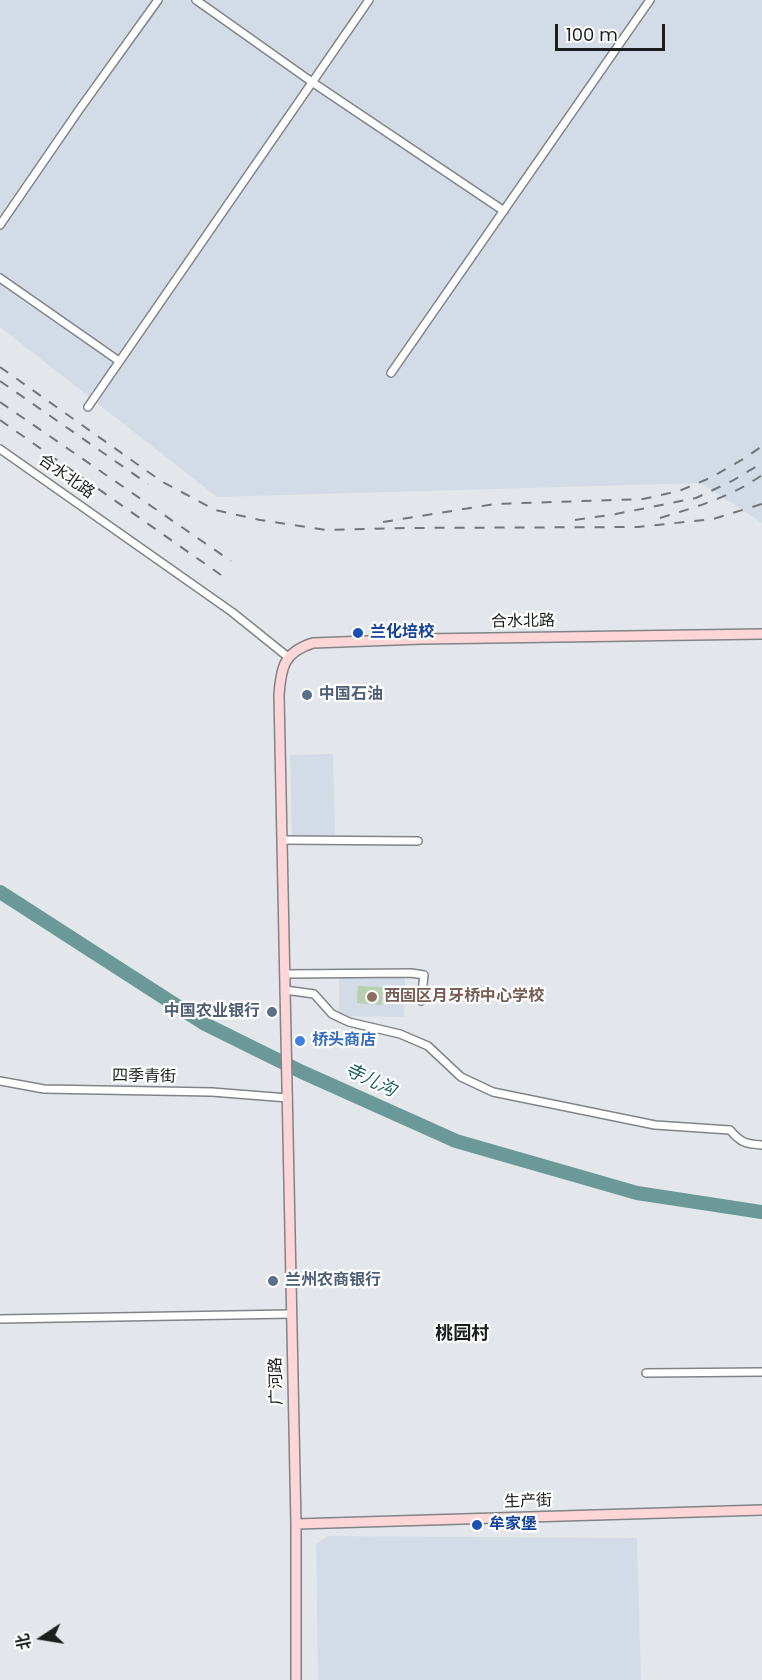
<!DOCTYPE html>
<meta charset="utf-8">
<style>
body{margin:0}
#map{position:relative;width:762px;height:1680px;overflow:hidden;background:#e3e7eb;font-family:Poppins,"Noto Sans SC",sans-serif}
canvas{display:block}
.north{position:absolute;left:12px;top:1608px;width:60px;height:60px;-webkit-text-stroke:4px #fff;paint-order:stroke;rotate:258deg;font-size:16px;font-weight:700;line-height:24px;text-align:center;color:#1b1d1e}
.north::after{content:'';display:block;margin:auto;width:21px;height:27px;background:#1b1d1e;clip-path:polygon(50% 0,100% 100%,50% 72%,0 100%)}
.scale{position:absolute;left:555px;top:24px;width:110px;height:27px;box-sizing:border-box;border:3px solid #1b1d1e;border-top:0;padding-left:8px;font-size:18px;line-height:21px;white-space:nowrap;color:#1b1d1e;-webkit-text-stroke:4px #fff;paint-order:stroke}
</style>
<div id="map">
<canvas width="762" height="1680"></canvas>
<div class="north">北</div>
<div class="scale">100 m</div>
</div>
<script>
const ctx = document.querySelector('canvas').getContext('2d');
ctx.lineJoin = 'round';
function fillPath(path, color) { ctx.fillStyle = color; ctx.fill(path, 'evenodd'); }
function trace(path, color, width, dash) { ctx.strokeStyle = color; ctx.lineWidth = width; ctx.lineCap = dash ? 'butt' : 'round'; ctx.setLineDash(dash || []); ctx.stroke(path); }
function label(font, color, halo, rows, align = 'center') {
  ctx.font = font + ' Poppins,"Noto Sans SC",sans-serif'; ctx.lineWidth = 4.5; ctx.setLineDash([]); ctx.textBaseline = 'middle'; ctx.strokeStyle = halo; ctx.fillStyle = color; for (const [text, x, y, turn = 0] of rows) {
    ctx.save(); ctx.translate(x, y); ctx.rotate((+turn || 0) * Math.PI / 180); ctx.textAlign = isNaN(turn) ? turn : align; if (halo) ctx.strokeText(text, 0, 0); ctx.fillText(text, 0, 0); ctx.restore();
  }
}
fillPath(new Path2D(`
 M0,0h762v523l-61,-40 -484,14 -217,-170z
 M333,754l2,81 -43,1 -2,-81z
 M339,976l66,1 -1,40 -65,-1z
 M328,1536l309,2 4,142h-323l-2,-136z`), '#d3dce6');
fillPath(new Path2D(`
 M358,986l25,1 -1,18 -25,-2z`), '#b8cfb2');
trace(new Path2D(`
 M0,892l205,132 97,48 154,69 181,52 125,19`), '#6a9998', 14);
const street = new Path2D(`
 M196,0l116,82 192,129
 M0,225l79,-115 79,-110
 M0,278l119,83
 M391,373l259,-373
 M88,407l281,-407
 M0,449l232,163 56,45
 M282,840l136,1
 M286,974l125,-1 13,2 -3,26
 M285,990l29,4 18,20 17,8 51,12 28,12 33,31 32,15 162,33 75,5c11,13 16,14 32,15
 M0,1081l44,8 168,3 76,6
 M0,1319l291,-5
 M646,1373l116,-1`);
const secondary = new Path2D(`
 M296,1524l466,-14
 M296,1680v-156l-17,-829c2,-28 5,-43 34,-52l109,-4 340,-5`);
trace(street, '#808387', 10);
trace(secondary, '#808387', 12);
trace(street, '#fff', 7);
trace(secondary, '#fed6d8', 9);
trace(new Path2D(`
 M0,367l161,114 54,29 45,10 66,10 79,-2 233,-1 75,-8 49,-15
 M0,381l148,103
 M0,402l231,159
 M0,420l221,155
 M660,518c36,-11 71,-21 102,-43
 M575,520l41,-6 80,-16 36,-17 30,-18
 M383,522l112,-18 148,-5 36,-8 31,-13 35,-20 17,-12`), '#737679', 2, [10, 10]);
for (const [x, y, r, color] of [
 [358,633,6,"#1a4fb4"],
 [307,695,6,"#5c6f8a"],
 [372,997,6,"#8d6e63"],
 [272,1012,6,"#5c6f8a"],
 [300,1041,6,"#3f7fe0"],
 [273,1281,6,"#5c6f8a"],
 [477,1525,6,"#1a4fb4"]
]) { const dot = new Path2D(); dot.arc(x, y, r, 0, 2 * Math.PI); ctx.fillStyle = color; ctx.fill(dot); trace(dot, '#fff', 2); }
label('16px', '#1b1d1e', '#fff', [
 ["合水北路",66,477,35],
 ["合水北路",523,622,-1],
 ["四季青街",144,1077,1],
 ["广河路",277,1381,-91],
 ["生产街",528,1502,-2]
]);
label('bold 16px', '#164399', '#fff', [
 ["兰化培校",370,633],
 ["牟家堡",489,1525]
], 'left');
label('bold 16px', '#4e5e75', '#fff', [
 ["中国石油",319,695],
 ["中国农业银行",260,1012,"right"],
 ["兰州农商银行",285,1281]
], 'left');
label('bold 16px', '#785e54', '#fff', [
 ["西固区月牙桥中心学校",384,997]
], 'left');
label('bold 16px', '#366cbe', '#fff', [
 ["桥头商店",312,1041]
], 'left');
label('italic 18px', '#1e5f5f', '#fff', [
 ["寺儿沟",370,1081,25]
]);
label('bold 18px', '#1b1d1e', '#fff', [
 ["桃园村",462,1334]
]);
</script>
